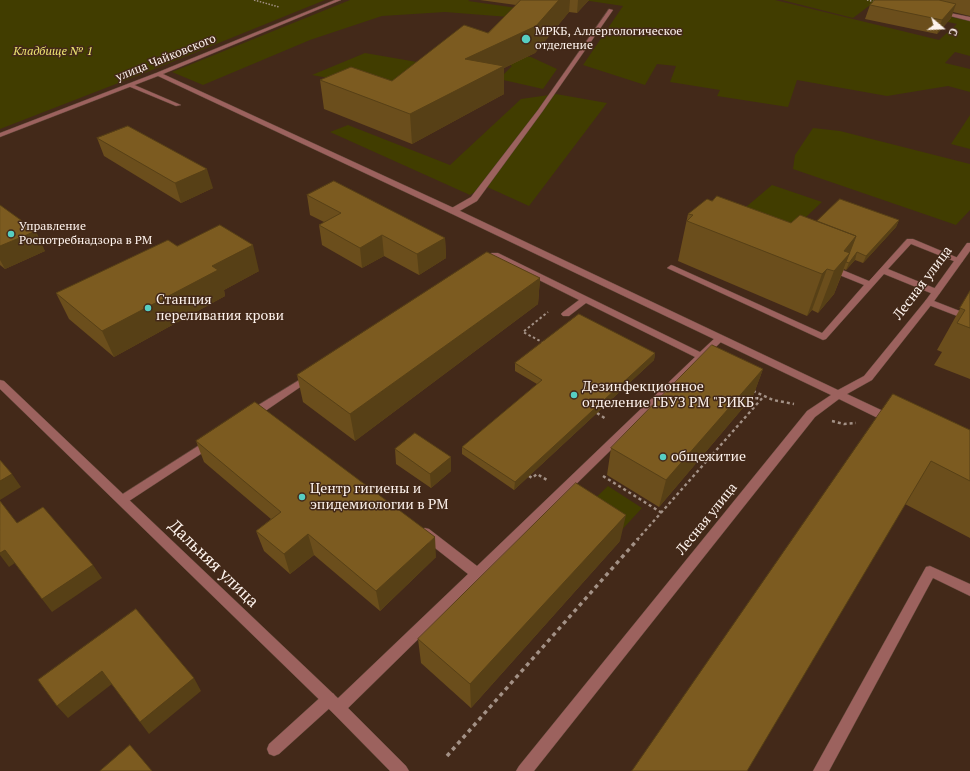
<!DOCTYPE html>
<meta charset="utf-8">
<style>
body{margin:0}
#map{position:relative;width:970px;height:771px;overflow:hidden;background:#432919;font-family:"PT Serif",serif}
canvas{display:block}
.north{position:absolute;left:922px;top:8px;width:40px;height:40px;-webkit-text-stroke:3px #432919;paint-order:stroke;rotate:109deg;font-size:11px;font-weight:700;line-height:16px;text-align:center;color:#fdf2ec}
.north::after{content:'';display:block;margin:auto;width:14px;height:18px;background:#fdf2ec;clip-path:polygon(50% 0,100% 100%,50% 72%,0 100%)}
</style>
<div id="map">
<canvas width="970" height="771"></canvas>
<div class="north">С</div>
</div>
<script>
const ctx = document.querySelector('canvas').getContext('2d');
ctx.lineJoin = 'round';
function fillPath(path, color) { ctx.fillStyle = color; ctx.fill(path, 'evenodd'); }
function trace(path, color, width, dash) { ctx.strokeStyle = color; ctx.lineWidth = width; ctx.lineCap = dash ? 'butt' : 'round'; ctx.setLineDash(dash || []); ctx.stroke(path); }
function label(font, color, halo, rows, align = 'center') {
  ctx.font = font + ' "PT Serif",serif'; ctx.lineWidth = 3; ctx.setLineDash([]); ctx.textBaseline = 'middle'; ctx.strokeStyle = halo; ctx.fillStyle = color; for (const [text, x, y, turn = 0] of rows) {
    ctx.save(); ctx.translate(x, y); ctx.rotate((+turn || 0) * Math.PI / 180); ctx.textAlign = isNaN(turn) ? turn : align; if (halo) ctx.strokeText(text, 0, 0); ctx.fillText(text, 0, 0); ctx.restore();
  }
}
fillPath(new Path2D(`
 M0,0h325l-173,70 -152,59z
 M350,0h120l-2,1 49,7 -8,9 -64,-5 -63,4 -72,24 -107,45 -31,-13z
 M583,0h192l164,40 18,-16 -71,-16 6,-4 78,17v35l-15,-4 -10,11 25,6v23l-22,-6 -61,10 -90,-16 -9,27 -71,-11 3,-6 -50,-8 6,-16 -19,-2 -12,21 -62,-20 40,-59z
 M782,0h95l-24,18z
 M365,53l52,9 -29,27 -76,-14z
 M504,53l27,4 26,12 -14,20 -44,-10 13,-13 -16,-6z
 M556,94l51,9 -78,103 -44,-20 -15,9 -140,-63 18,-7 102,40 71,-66z
 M970,115v34l-19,-5z
 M813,128l27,3 130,33v46l-14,15 -163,-56 2,-14z
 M772,185l50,17 -31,29 -51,-19z
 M608,486l34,22 -24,26 -35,-24z`), '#413d00');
const service = new Path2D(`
 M609,9l4,1 -71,102 -65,89 -21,12h-6v-4l21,-12 67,-87z
 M940,11l30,6v4l-32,-8v-2z
 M128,84h4l49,21 -5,1 -48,-20z
 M907,239h6l50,21 -1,2h-6l-45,-18 -23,25 51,21 1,2 -1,2h-6l-49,-20 -58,65 -3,1 -156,-72 4,-3 3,1 148,67 42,-48 -37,-15 -1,-2 1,-2h6l36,15z
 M492,253h6l202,99 16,-15 3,-1 5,3 -381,374 -5,2 -5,-2 -1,-7 -53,48 -5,2 -5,-2 -2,-5 2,-5 55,-50 5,-2 5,2 1,7 133,-127 -47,-37 -2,-4 2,-4 4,-1 4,1 48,37 218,-209 -109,-54 -17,13h-6l-2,-2 2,-2 16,-12 -84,-42 -9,6h-6l-1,-2 1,-2z
 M929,299l41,16v6l-44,-17 -1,-2 1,-2z
 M309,374l3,1 2,2 -2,2 -57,39h-8l-1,-3 1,-3z
 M209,439l4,1 1,3 -1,3 -87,57 -4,2 -4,-2 -2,-3 2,-3z
 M930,566l40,18v12l-37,-18 -104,193h-16l113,-204z`);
const minor = new Path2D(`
 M335,0h6l-178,74 293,135 382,181 26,-14 62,-76 41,-57h3v8l-38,53 -60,76 -25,14 49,23 1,3 -1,3h-8l-49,-24 -24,18 -281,354h-18l3,-5 288,-355 24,-16 -381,-182 -292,-137 -158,61v-4l156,-60z
 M0,380l4,1 339,322 63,63 3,5h-19l-57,-58 -333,-324z`);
trace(service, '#5d4537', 1);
trace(minor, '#5d4537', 1);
trace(new Path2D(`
 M254,0l25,7
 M867,0l9,2`), '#a39186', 1.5, [1.5, 1.5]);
trace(new Path2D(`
 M544,343l-21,-11 25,-20`), '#a39186', 2, [2.5, 2.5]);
trace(new Path2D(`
 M753,391l20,9 21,4
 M597,413l9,6
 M832,421l12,3 12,-1
 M529,476l3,2 5,-4 10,6
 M603,476l59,37
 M637,540l127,-144`), '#a39186', 2.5, [3, 3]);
trace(new Path2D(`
 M447,756l191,-217`), '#a39186', 3.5, [4, 4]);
fillPath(service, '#9c625e');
fillPath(minor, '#9c625e');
fillPath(new Path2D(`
 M480,0h109l-12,13 -8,-1 -34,41 -31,15v26l-92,50 -88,-35 -4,-29 72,1 96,-48 28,-28z
 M875,0h95v16l-17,-4 -2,6 -14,16 -72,-15 5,-14z
 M97,138l116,50 -32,15 -77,-47z
 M307,195l138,43 1,20 -27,17 -35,-19 -22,12 -40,-23 -3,-20 5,-3 -14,-7z
 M712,201l79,22 26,-2 82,-1 -3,7 -33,36 -8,-3 -9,10 -2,-1 -10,25 -16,19 -6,-3 -5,6 -129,-55 10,-47z
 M0,205l45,46 -40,18 -5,-4z
 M177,246l82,25 -35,19 1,6 -111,61 -45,-38 -13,-26z
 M540,278l-2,26 -183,137 -52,-39 -6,-27z
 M970,291v88l-36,-14 8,-13 -5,-2z
 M655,353l-1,7 -140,130 -52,-36v-7l75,-63 -22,-13v-8z
 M763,369l-10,27 -94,111 -52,-32 4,-27z
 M893,394l77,36v108l-65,-34z
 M196,441l240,116 -56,54 -66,-56 -24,19 -26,-23 -8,-20 15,-12 -67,-57z
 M395,449l56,22 -20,17 -35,-24z
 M620,541l-149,167 -50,-45 -3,-24z`), '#6b4e1c');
fillPath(new Path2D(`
 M559,0h11l-1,12 -34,41 -31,15v26l-92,50 -2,-30 55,-55z
 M578,0h11l-12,13z
 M956,4l-5,14 -14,16 5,-14z
 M207,169l6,19 -32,15 -6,-20z
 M899,220l-3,7 -33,36 3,-7z
 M36,231l9,20 -40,18 -5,-9v-14z
 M382,235l2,21 -22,12 -2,-20z
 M856,236l-22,58 -16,19 16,-42 10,-20z
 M445,238l1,20 -27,17 -2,-21z
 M253,245l6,26 -35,19 1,6 -111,61 -12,-26 110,-65z
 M857,252l-2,8 -9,10 3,-7z
 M827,269l-15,41 -5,6 15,-42z
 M540,278l-2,26 -183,137 -5,-27z
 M655,353l-1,7 -140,130 1,-8z
 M763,369l-10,27 -94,111 7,-27z
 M451,457v14l-20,17 -1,-14z
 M12,474l9,13 -21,13v-19z
 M626,515l-6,26 -149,167 -1,-24z
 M308,534l6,21 -24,19 -6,-20z
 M435,537l1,20 -56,54 -4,-20z
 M5,550l10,13 -6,4 -9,-12v-2z
 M93,565l9,13 -50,34 -10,-13z
 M102,671l10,13 -44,34 -11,-12z
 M194,678l7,13 -52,43 -9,-12z`), '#574016');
const building = new Path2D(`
 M521,0h38l-23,26 -71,33 39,7 -94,48 -90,-34 31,-13 41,14 72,-56 24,8z
 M875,0h64l17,4 -14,16 -72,-15z
 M128,126l79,43 -32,14 -78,-45z
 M334,181l111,57 -28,16 -35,-19 -22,13 -41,-23 22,-12 -34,-18z
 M717,196l74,27 9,-8 56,21 -12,15 6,2 -16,18 -7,-2 -5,5 -135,-53 6,-6 -5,-1 19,-15 5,2z
 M840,199l59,21 -33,36 -9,-4 -8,11 -3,-1 10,-26 -39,-15z
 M0,205l36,26 -36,15z
 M220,225l33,20 -41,21 6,4 -116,61 -46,-38 112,-53 9,6z
 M487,252l53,26 -190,136 -53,-39z
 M970,291v37l-13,-5 8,-13 -5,-2z
 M579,314l76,39 -140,129 -53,-35 80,-67 -27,-17z
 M712,345l51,24 -97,111 -55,-32z
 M893,394l77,36v51l-39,-20 -184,310h-115z
 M255,402l180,135 -59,54 -68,-57 -24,20 -28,-23 25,-19 -85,-71z
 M415,433l36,24 -21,17 -35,-25z
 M0,460l12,14 -12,7z
 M576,483l50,32 -156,169 -52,-45z
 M0,501l17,22 26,-16 50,58 -51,34 -37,-49 -5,3z
 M136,609l58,69 -54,44 -38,-51 -45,35 -19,-26z
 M130,745l22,26h-52z`);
fillPath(building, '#7c5b20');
trace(building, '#574016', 1);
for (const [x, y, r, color] of [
 [526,39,5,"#57cec2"],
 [11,234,4,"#57cec2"],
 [148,308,4,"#57cec2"],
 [574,395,4,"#57cec2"],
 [663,457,4,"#57cec2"],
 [302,497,4,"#57cec2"]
]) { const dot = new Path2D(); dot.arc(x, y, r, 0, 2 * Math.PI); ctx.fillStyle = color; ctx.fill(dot); trace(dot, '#432919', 1.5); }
label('12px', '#fdf2ec', '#432919', [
 ["МРКБ, Аллергологическое",535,32],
 ["отделение",535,46],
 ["Управление",19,227],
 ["Роспотребнадзора в РМ",19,241]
], 'left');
label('italic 12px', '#ede571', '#432919', [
 ["Кладбище № 1",53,52]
]);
label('12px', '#fdf2ec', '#432919', [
 ["улица Чайковского",166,58,-22]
]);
label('14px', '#fdf2ec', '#432919', [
 ["Лесная улица",923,283,-53],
 ["Лесная улица",707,519,-51]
]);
label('14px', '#fdf2ec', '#432919', [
 ["Станция",156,300],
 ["переливания крови",156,316],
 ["Дезинфекционное",582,387],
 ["отделение ГБУЗ РМ \"РИКБ\"",582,403],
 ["общежитие",671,457],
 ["Центр гигиены и",310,489],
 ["эпидемиологии в РМ",310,505]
], 'left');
label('17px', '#fdf2ec', '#432919', [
 ["Дальняя улица",213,564,44]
]);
</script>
